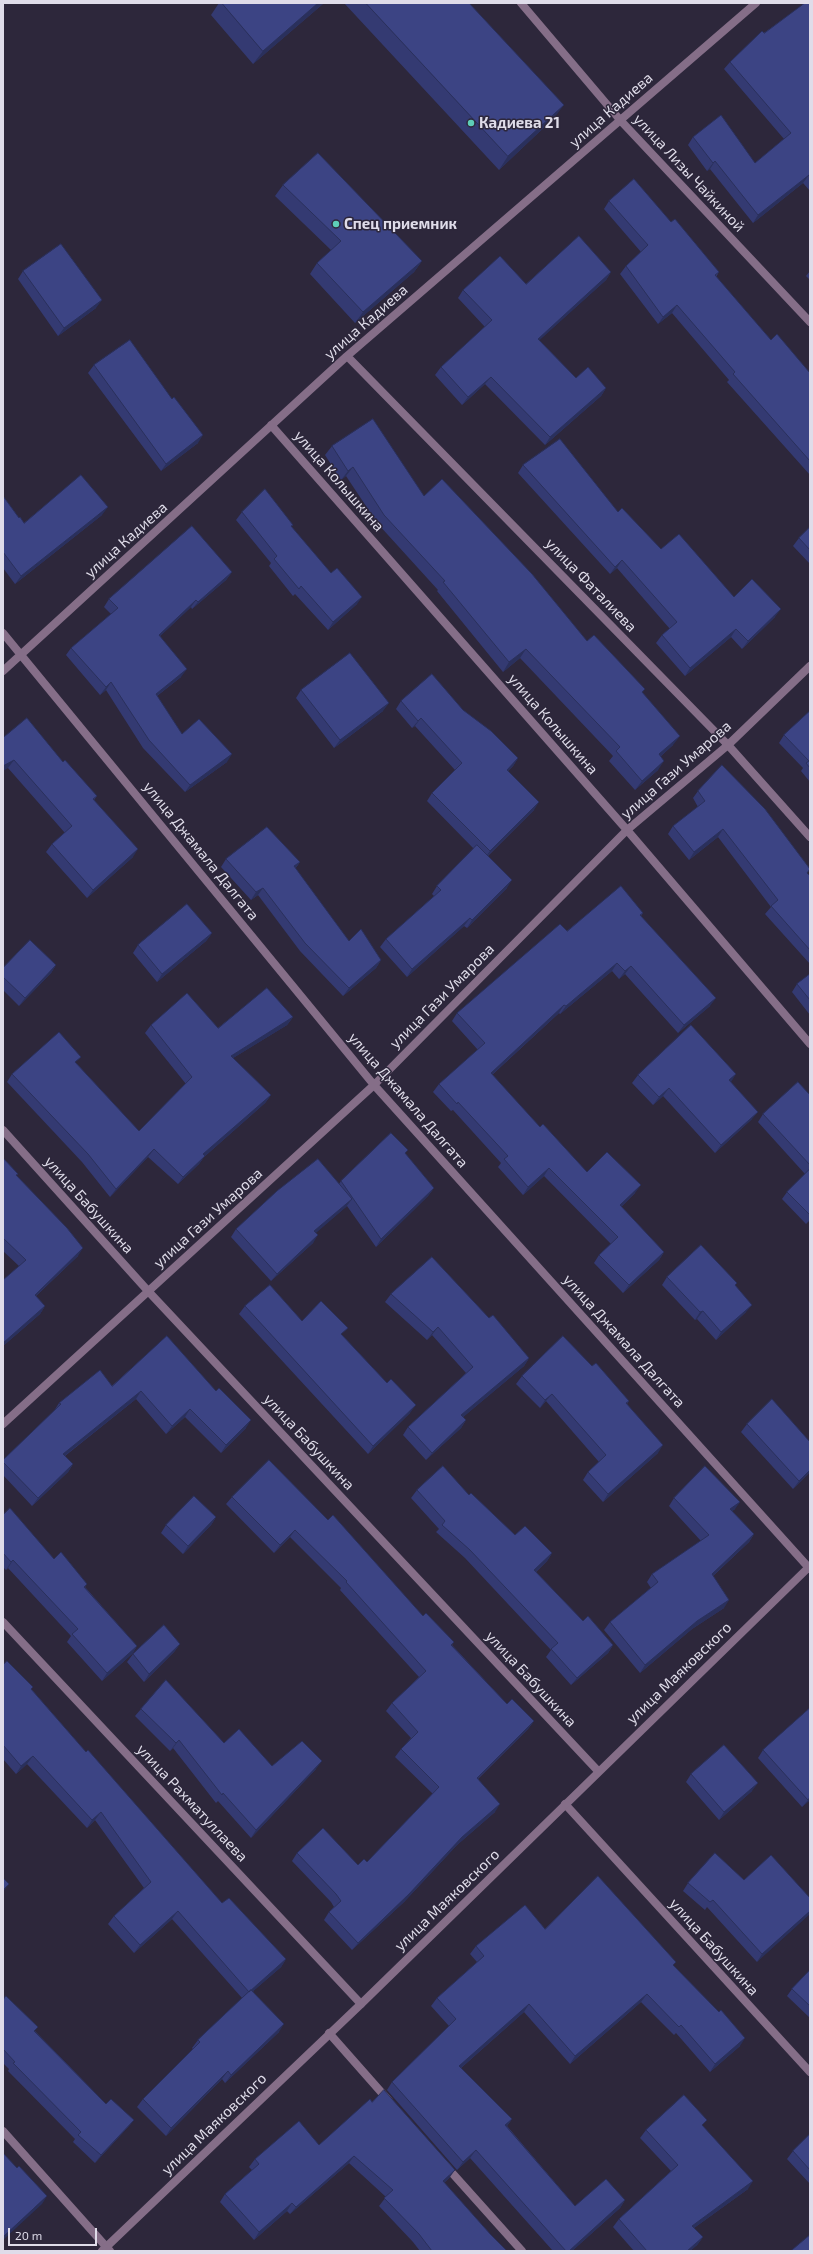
<!DOCTYPE html>
<meta charset="utf-8">
<style>
body{margin:0}
#map{position:relative;width:813px;height:2254px;overflow:hidden;background:#2d273b;font-family:"Exo 2",sans-serif}
canvas{display:block}
.frame{position:absolute;inset:0;border:4px solid #dfdce9;pointer-events:none}
.scale{position:absolute;left:8px;top:2228px;width:89px;height:18px;box-sizing:border-box;border:2px solid #dfdce9;border-top:0;padding-left:5px;font-size:12px;line-height:14px;white-space:nowrap;color:#dfdce9;-webkit-text-stroke:3px #2d273b;paint-order:stroke}
</style>
<div id="map">
<canvas width="813" height="2254"></canvas>
<div class="frame"></div>
<div class="scale">20 m</div>
</div>
<script>
const ctx = document.querySelector('canvas').getContext('2d');
ctx.lineJoin = 'round';
function trace(path, color, width, dash) { ctx.strokeStyle = color; ctx.lineWidth = width; ctx.lineCap = dash ? 'butt' : 'round'; ctx.setLineDash(dash || []); ctx.stroke(path); }
function fillPath(path, color) { ctx.fillStyle = color; ctx.fill(path, 'evenodd'); }
function label(font, color, halo, rows, align = 'center') {
  ctx.font = font + ' "Exo 2",sans-serif'; ctx.lineWidth = 3; ctx.setLineDash([]); ctx.textBaseline = 'middle'; ctx.strokeStyle = halo; ctx.fillStyle = color; for (const [text, x, y, turn = 0] of rows) {
    ctx.save(); ctx.translate(x, y); ctx.rotate((+turn || 0) * Math.PI / 180); ctx.textAlign = isNaN(turn) ? turn : align; if (halo) ctx.strokeText(text, 0, 0); ctx.fillText(text, 0, 0); ctx.restore();
  }
}
trace(new Path2D(`
 M521,3l100,118 189,201
 M347,356l381,389 82,92
 M271,425l356,405 183,214
 M3,633l371,452 436,484
 M3,671l344,-315 409,-353
 M3,1130l145,161 450,480
 M3,1424l371,-339 253,-255 101,-85 82,-79
 M3,1622l358,382
 M565,1804l245,268
 M329,2033l60,68
 M3,2131l107,120
 M445,2165l77,86`), '#856e88', 8);
trace(new Path2D(`
 M102,2251l259,-247 449,-438`), '#856e88', 8);
fillPath(new Path2D(`
 M219,3h105l-71,61 -42,-49z
 M344,3h125l85,115 -55,52z
 M810,3v188l-7,-8 -50,40 -43,-54 -3,2 -19,-26 5,-8 62,26 29,-24 -60,-70 6,-7 34,-29z
 M283,185l139,76 -8,11 -59,51 -45,-49 7,-11 14,-13 -56,-54z
 M609,201l62,21 48,50 -3,5 55,63 39,33v102l-83,-93 2,-2 -57,-67 -14,11 -38,-50 6,-8 15,-14 -37,-43z
 M23,271l73,37 -38,28 -40,-57z
 M810,271v9l-4,-4z
 M611,272l-5,8 -67,60 37,38 30,10 -5,8 -56,49 -60,-61 -23,21 -27,-30 6,-8 44,-40 -27,-29 5,-8 63,-6z
 M94,365l104,78 -37,28 -73,-98z
 M332,446l92,50 163,145 58,48 -3,4 31,52 -12,11 -3,14 -23,20 -26,-29 4,-5 -93,-98 -17,14 -66,-81 1,-1 -60,-66 -32,-48 -5,4 -16,-25z
 M523,465l95,47 43,37 73,48 41,20 -33,32 -11,-12 -46,39 -29,-33 6,-8 8,-6 -53,-61 -7,6 -92,-101z
 M3,496l16,22 5,5 78,-8 -87,69 -12,-16z
 M242,512l51,13 -2,2 66,77 -29,26 -33,-36 -2,2 -24,-30 2,-3 -35,-43z
 M810,527v37l-17,-18 6,-8z
 M232,572l-6,8 -34,29 -1,-2 -31,29 21,41 -24,19 25,38 45,28 -42,30 -42,-44 -37,-58 -6,5 -34,-40 5,-7 40,-34 -7,-7 5,-8z
 M301,690l82,21 -49,37 -38,-50z
 M401,701l62,9 55,48 -5,8 -5,5 26,39 -46,46 19,32 -40,40 -3,-2 -57,51 -27,-30 6,-8 48,-43 -2,-2 5,-8 37,-37 -47,-48 5,-8 23,-23 -40,-44 -3,2 -16,-19z
 M810,711v71l-9,-11 2,-3 -24,-25 5,-8z
 M3,738l60,24 34,34 -3,4 39,57 -46,41 -41,-46 6,-8 13,-11 -57,-65z
 M698,791l109,82 3,3v88l-45,-50 6,-7 -53,-70 -29,23 -21,-26 5,-8 25,-19 -5,-9z
 M226,859l74,3 -5,7 54,72 32,19 -5,8 -33,28 -43,-45 -42,-56 -7,5 -30,-33z
 M643,913l-2,3 69,90 -32,27 -53,-59 -6,5 -7,-8 -52,43 -1,-1 -67,62 48,52 47,45 48,21 -14,14 43,45 -5,8 -36,33 -29,-30 5,-8 12,-11 -67,-68 -21,19 -25,-28 3,-4 -48,-53 -2,1 -18,-19 6,-8 39,-34 -26,-29 5,-8 110,-82z
 M212,933l-6,8 -49,41 -24,-29 5,-8z
 M56,965l-5,8 -32,33 -16,-16v-22z
 M810,974v41l-18,-23 5,-8z
 M293,1017l-6,8 -54,33 38,37 -6,8 -61,54 -5,7 -21,20 -30,-27 -38,40 -28,-35 -75,-80 5,-8 65,-10 62,67 47,-47 -41,-51 6,-8 67,3z
 M638,1075l92,7 22,37 -37,34 -52,-57 -10,9 -21,-22z
 M810,1095v125l-4,4 -24,-25 5,-7 18,-18 -47,-52 5,-8z
 M405,1154l29,34 -6,8 -52,51 -29,-41 -31,26 -3,11 -42,38 -40,-44 5,-8 103,-45 2,-3z
 M3,1158l15,16 -2,2 62,80 -42,40 9,10 -5,8 -37,32v-66l16,-14 -16,-15z
 M667,1277l70,6 -2,2 11,27 -30,28 -19,-21 -2,1 -33,-35z
 M391,1294l98,24 40,40 -5,8 -61,51 3,3 -5,8 -35,32 -23,-25 5,-8 58,-54 -34,-38 -5,5 -42,-38z
 M245,1306l57,15 40,14 45,48 23,30 -42,41 -129,-140z
 M167,1336l79,92 -25,25 -36,-36 -19,17 -30,-35 -71,57 8,8 -5,8 -36,34 -29,-31v-15l51,-49 5,-8 53,-17z
 M592,1366l37,35 -2,3 31,49 -55,49 -20,-22 5,-8 11,-10 -53,-61 -6,7 -24,-24 6,-8z
 M747,1424l63,48 -17,17 -52,-57z
 M417,1490l52,5 46,40 37,18 -5,8 -11,11 47,49 30,24 -5,8 -37,32 -25,-28 5,-7 -86,-92 -29,-26 3,-3 -28,-31z
 M232,1497l96,23 95,96 31,26 -2,3 55,59 27,17 -6,8 -50,50 17,33 -38,33 -53,57 -52,48 -28,-30 5,-8 5,-5 -3,-5 -39,-41 5,-8 61,12 9,-3 66,-68 -38,-37 6,-8 10,-11 -25,-27 6,-8 27,-26 -79,-87 1,-2 -51,-51 -16,16 -48,-49z
 M674,1498l61,11 -3,2 22,23 -5,8 -36,34 11,32 -32,21 -52,44 -36,-43 6,-8 41,-34 -4,-6 5,-8 49,-33 -32,-35z
 M3,1515l51,44 33,25 -2,3 52,59 -5,8 -30,27 -35,-39 4,-6 -63,-68 -2,2 -3,-3z
 M216,1517l-5,8 -28,29 -22,-21 5,-8z
 M180,1644l-6,8 -30,30 -17,-20 6,-8z
 M3,1665l29,25 54,62 136,151 64,56 -5,8 -28,24 26,41 -54,51 -3,-4 -56,57 -29,-29 6,-8 50,-50 -1,-1 6,-8 44,-42 -70,-79 -38,34 -26,-29 6,-8 30,-28 -49,-68 -8,8 -60,-64 -11,10 -13,-15z
 M810,1708v92l-8,7 -44,-49 5,-8z
 M141,1709l83,34 48,23 44,3 -65,69 -33,-37 -2,2 -43,-55 -3,3 -35,-35z
 M691,1774l61,17 -33,29 -33,-38z
 M688,1883l122,15 -53,64 -50,-55 -2,3 -22,-19z
 M545,1929l129,37 66,80 -30,26 -34,-39 -2,2 -33,-33 -71,62 -46,-52 -63,56 51,51 -5,7 68,80 50,-6 -5,8 -48,43h-19l-83,-93 -13,12 -70,-80 5,-8 57,-56 -18,-20 6,-8 40,-36 -7,-8 6,-8z
 M810,1970v48l-23,-22 5,-7z
 M3,2000l32,31 71,73 28,16 -6,7 -33,36 -22,-21 2,-3 -67,-68 1,-2 -6,-6z
 M703,2126l45,63 -54,39 9,9 -6,8 -7,6h-56l-21,-24 6,-8 52,-48 -31,-33 6,-8z
 M810,2134v50l-23,-25 6,-8z
 M319,2145l131,32 -6,6 47,52 16,16h-87l-7,-9 -34,-36 7,-9 -37,-34 -59,51 -3,-3 -33,29 -34,-38 5,-8 27,-24 -3,-3 6,-8z`), '#343a72');
fillPath(new Path2D(`
 M318,3h6l-71,61 10,-13z
 M564,105l-10,13 -55,52 9,-14z
 M715,161l-5,8 -3,2 6,-8z
 M809,175l-6,8 -50,40 5,-8z
 M422,261l-8,11 -59,51 8,-11z
 M611,272l-5,8 -74,67 6,-8z
 M102,300l-6,8 -38,28 6,-8z
 M677,305l-5,8 -14,11 5,-7z
 M491,377l-6,7 -23,21 6,-8z
 M606,388l-5,8 -56,49 5,-8z
 M203,435l-5,8 -37,28 5,-7z
 M353,467l-7,9 -5,4 7,-9z
 M108,507l-6,8 -87,69 6,-8z
 M622,560l-5,8 -7,6 5,-7z
 M232,572l-6,8 -34,29 6,-7z
 M362,597l-5,7 -29,26 5,-8z
 M196,600l-5,7 -37,35 5,-7z
 M781,609l-6,8 -33,32 6,-8z
 M736,629l-5,8 -46,39 5,-8z
 M526,649l-6,9 -17,14 6,-10z
 M187,669l-6,8 -31,24 6,-7z
 M111,682l-5,8 -6,5 6,-8z
 M389,703l-6,8 -49,37 6,-8z
 M421,718l-6,8 -3,2 6,-7z
 M680,736l-7,9 -20,18 6,-9z
 M232,754l-5,8 -42,30 5,-7z
 M518,758l-5,8 -12,11 6,-7z
 M14,760l-6,8 -5,3v-5z
 M664,761l-6,9 -23,20 7,-9z
 M539,802l-5,8 -50,49 6,-8z
 M723,829l-5,8 -29,23 5,-8z
 M138,849l-5,8 -46,41 6,-8z
 M300,862l-6,8v-4z
 M512,880l-5,8 -40,40 5,-8z
 M263,888l-5,7 -7,5 5,-8z
 M470,918l-6,8 -57,51 5,-8z
 M212,933l-6,8 -49,41 5,-8z
 M381,960l-5,8 -33,28 6,-8z
 M617,963l-5,8 -52,43 6,-8z
 M56,965l-5,8 -32,33 6,-8z
 M631,966l-6,8 -6,5 6,-8z
 M716,998l-6,8 -32,27 6,-8z
 M564,1005l-5,8 -74,68 6,-8z
 M293,1017l-6,8 -62,38 6,-7z
 M736,1074l-5,8 -8,6 6,-8z
 M669,1088l-6,8 -10,9 6,-8z
 M271,1095l-6,8 -61,54 -5,7 -21,20 5,-7 20,-23z
 M758,1112l-6,7 -37,34 6,-8z
 M154,1149l-6,8 -38,40 6,-8z
 M549,1168l-5,8 -21,19 5,-8z
 M641,1185l-6,8 -20,20 5,-8z
 M434,1188l-6,8 -52,51 5,-8z
 M352,1199l-6,8 -37,32 5,-8z
 M318,1235l-5,8 -42,38 6,-7z
 M83,1248l-5,8 -49,46 6,-7z
 M664,1252l-5,8 -36,33 6,-8z
 M752,1305l-6,7 -30,28 5,-8z
 M45,1306l-5,8 -37,32v-3z
 M703,1311l-6,8 -2,1 5,-8z
 M438,1327l-6,8 -5,5 6,-8z
 M529,1358l-5,8 -68,57 5,-8z
 M141,1391l-5,8 -78,62 5,-7z
 M552,1394l-12,14 5,-8z
 M416,1405l-6,8 -42,41 5,-8z
 M190,1409l-5,8 -19,17 6,-8z
 M251,1420l-5,8 -25,25 5,-8z
 M466,1420l-5,8 -35,32 6,-7z
 M663,1445l-5,8 -55,49 5,-8z
 M73,1464l-5,8 -36,34 6,-8z
 M810,1470v2l-17,17 6,-8z
 M740,1502l-5,7 -10,8 5,-8z
 M216,1517l-5,8 -28,29 5,-8z
 M295,1530l-5,7 -16,16 6,-8z
 M754,1534l-5,8 -43,40 6,-8z
 M552,1553l-5,8 -18,17 5,-8z
 M13,1560l-5,8 -2,2 5,-8z
 M729,1600l-5,8 -32,21 -52,44 5,-8 52,-44z
 M180,1644l-6,8 -30,30 5,-8z
 M613,1645l-5,8 -37,32 6,-7z
 M137,1646l-5,8 -30,27 5,-8z
 M534,1721l-6,8 -57,56 6,-7z
 M179,1740l-6,8 -3,3 6,-8z
 M33,1756l-6,8 -11,10 5,-8z
 M322,1761l-6,8 -65,69 5,-8z
 M758,1783l-6,8 -33,29 5,-8z
 M810,1797v3l-8,7 6,-7z
 M500,1804l-5,8 -38,33 -53,57 -52,48 6,-7 104,-106z
 M101,1812l-6,8 -8,8 5,-8z
 M9,1884l-6,8v-2z
 M178,1911l-6,8 -38,34 6,-8z
 M810,1911v3l-53,48 5,-8z
 M286,1959l-5,8 -38,33 6,-8z
 M647,1994l-6,8 -71,62 5,-8z
 M529,2004l-5,8 -70,62 5,-8z
 M284,2024l-5,8 -54,51 6,-8z
 M745,2038l-5,8 -30,26 5,-8z
 M228,2071l-6,8 -56,57 5,-8z
 M512,2119l-6,8 -1,-2z
 M134,2120l-6,7 -33,36 6,-8z
 M476,2150l-6,8 -13,12 6,-8z
 M354,2156l-5,7 -59,51 6,-7z
 M455,2170l-5,7 -13,12 6,-8z
 M753,2181l-5,8 -61,44 5,-7z
 M47,2196l-5,8 -39,36v-3z
 M625,2200l-5,8 -48,43h-3z
 M292,2203l-5,8 -33,29 5,-8z
 M703,2237l-6,8 -7,6h-3z`), '#2a305c');
const building = new Path2D(`
 M222,3h96l-55,48z
 M366,3h103l95,102 -56,51z
 M805,3h5v174l-1,-2 -51,40 -43,-54 -2,2 -20,-26 28,-22 34,48 36,-30 -61,-71 32,-31 2,2z
 M318,153l104,108 -59,51 -46,-49 24,-22 -58,-56z
 M634,179l37,43 4,-3 44,53 -4,3 56,65 6,-6 33,39v88l-77,-87 2,-2 -58,-67 -14,12 -37,-51 22,-21 -39,-44z
 M579,236l32,36 -73,67 38,39 12,-11 18,21 -56,49 -59,-60 -23,20 -27,-30 51,-47 -29,-30 37,-34 26,28z
 M61,244l41,56 -38,28 -41,-57z
 M130,340l42,59 2,-2 29,38 -37,29 -72,-99z
 M373,419l51,77 18,-17 90,95 55,67 7,-6 51,54 -3,3 38,44 -21,18 5,7 -22,20 -26,-30 4,-4 -94,-98 -17,13 -66,-80 2,-1 -61,-66 -31,-48 -5,4 -16,-25z
 M560,439l58,73 4,-4 39,41 18,-15 55,63 18,-18 29,30 -33,32 -12,-12 -46,39 -28,-33 15,-13 -55,-62 -7,7 -92,-102z
 M81,475l27,32 -87,69 -18,-24v-56l16,22 1,-1 4,6z
 M265,489l28,36 -2,1 40,47 6,-5 25,29 -29,25 -32,-36 -2,3 -25,-30 3,-3 -35,-44z
 M192,526l40,46 -34,30 -2,-2 -37,35 28,34 -31,25 26,40 17,-15 33,35 -42,31 -41,-45 -38,-58 -5,5 -35,-39 47,-40 -9,-9z
 M810,527v23l-11,-12z
 M350,653l39,50 -49,37 -39,-50z
 M432,674l31,36 28,21 27,27 -11,12 32,32 -49,49 -58,-58 30,-30 -41,-45 -3,3 -17,-20z
 M810,711v57l-4,-5 3,-2 -25,-26z
 M27,718l36,44 2,-2 32,36 -4,3 45,50 -45,41 -41,-46 20,-18 -58,-66 -11,6v-28z
 M722,765l43,44 45,60 -3,4 3,3v74l-39,-44 7,-6 -55,-71 -29,23 -21,-26 32,-25 -7,-10z
 M267,827l33,35 -6,4 55,75 12,-12 20,31 -32,28 -44,-45 -42,-55 -7,4 -30,-33z
 M477,845l35,35 -40,40 -2,-2 -58,51 -26,-30 55,-49 -4,-4z
 M621,886l22,27 -3,2 76,83 -32,27 -53,-59 -6,5 -8,-8 -51,43 -2,-1 -73,68 49,54 3,-3 44,48 20,-20 34,33 -21,20 44,47 -35,33 -30,-30 19,-18 -69,-69 -21,19 -24,-28 4,-3 -50,-54 -1,2 -18,-20 46,-41 -28,-30 103,-89 7,7z
 M187,904l25,29 -50,41 -24,-29z
 M30,940l26,25 -31,33 -22,-21v-9z
 M810,974v26l-13,-16z
 M267,988l26,29 -62,39 40,39 -68,59 2,2 -22,21 -29,-28 -38,40 -28,-35 -76,-80 47,-42 22,25 -6,5 64,69 53,-54 -41,-52 36,-32 31,35z
 M691,1025l45,49 -7,6 29,32 -37,33 -52,-57 -10,9 -21,-22z
 M798,1082l12,13v70l-47,-51z
 M391,1133l17,17 -3,3 29,35 -53,51 -40,-58z
 M3,1158l15,16 -2,1 51,53 16,20 -48,47 10,11 -42,37v-63l23,-20 -23,-22z
 M318,1159l34,40 -38,32 4,4 -41,39 -41,-45 41,-38z
 M810,1169v46l-23,-23z
 M701,1245l36,38 -2,2 17,20 -31,27 -18,-21 -3,1 -33,-35z
 M432,1257l57,61 4,-3 36,43 -68,57 5,5 -34,33 -24,-26 65,-60 -35,-40 -5,5 -42,-38z
 M270,1285l32,36 19,-20 27,27 -7,6 46,49 4,-4 25,26 -43,41 -128,-140z
 M167,1336l49,55 3,-3 32,32 -25,25 -36,-36 -18,17 -31,-35 -78,63 10,10 -35,34 -35,-36v-2l58,-56 -2,-1 41,-33 12,16z
 M563,1336l29,30 4,-3 33,38 -3,2 37,42 -55,49 -20,-22 18,-17 -54,-61 -7,6 -23,-24z
 M772,1399l38,43v28l-11,11 -52,-57z
 M269,1460l59,60 5,-5 90,101 3,-3 28,29 -3,3 56,59 5,-5 22,22 -57,57 23,26 -38,33 -53,57 -51,49 -29,-31 12,-11 -5,-7 -39,-41 26,-25 35,37 6,-6 3,3 72,-75 -38,-38 17,-17 -26,-29 34,-32 -80,-89 1,-1 -52,-51 -15,15 -48,-48z
 M443,1466l26,29 2,-2 44,42 10,-9 27,27 -18,17 49,51 5,-5 25,29 -36,33 -26,-29 7,-6 -88,-93 -28,-25 3,-4 -28,-31z
 M705,1466l35,36 -10,7 24,25 -42,40 17,26 -32,21 -52,44 -35,-43 48,-40 -6,-8 57,-39 -35,-37z
 M194,1496l22,21 -28,29 -22,-21z
 M10,1508l44,51 7,-7 26,32 -3,3 53,59 -30,27 -35,-39 6,-5 -65,-69 -2,2 -8,-9v-38z
 M164,1625l16,19 -31,30 -16,-20z
 M7,1661l26,26 -2,2 55,63 2,-2 134,153 7,-5 57,61 -37,33 -71,-81 -38,34 -26,-29 37,-34 -50,-70 -9,8 -59,-64 -12,10 -18,-21v-80z
 M166,1680l58,63 15,-14 33,37 30,-25 20,20 -66,69 -33,-37 -1,2 -43,-55 -3,3 -35,-34z
 M810,1708v89l-2,3 -45,-50z
 M724,1745l34,38 -34,29 -33,-38z
 M715,1853l29,27 27,-25 39,43v13l-48,43 -49,-54 -3,2 -22,-19z
 M598,1876l78,86 -3,3 46,47 2,-2 24,28 -30,26 -34,-39 -2,2 -32,-33 -72,62 -46,-52 -70,62 53,53 -7,6 70,81 31,-27 19,21 -56,51h-3l-90,-101 -13,12 -71,-80 64,-63 -19,-21 47,-42 -8,-10 49,-41 20,24z
 M3,1878l6,6 -6,6z
 M810,1970v36l-18,-17z
 M251,1990l33,34 -53,51 -3,-4 -57,57 -28,-29 57,-57 -2,-2z
 M6,1996l32,31 -4,4 72,73 5,-5 23,21 -33,35 -23,-20 3,-3 -68,-69 2,-1 -12,-13v-49z
 M384,2090l71,80 -12,11 48,54 16,16h-75l-13,-17 -35,-36 9,-8 -39,-34 -58,51 -4,-4 -33,29 -34,-38 34,-30 -4,-5 44,-38 20,24 51,-46 2,3z
 M684,2095l23,25 -5,5 51,56 -61,45 11,11 -16,14h-40l-28,-32 59,-54 -32,-35z
 M810,2134v36l-17,-19z
 M3,2153l14,15 2,-2 28,30 -44,41z
 M810,2235v16h-19z`);
fillPath(building, '#3c4484');
trace(building, '#2a305c', 1);
for (const [x, y, r, color] of [
 [471,123,4,"#5eceb8"],
 [336,224,4,"#5eceb8"]
]) { const dot = new Path2D(); dot.arc(x, y, r, 0, 2 * Math.PI); ctx.fillStyle = color; ctx.fill(dot); trace(dot, '#2d273b', 1.5); }
label('15px', '#dfdce9', '#2d273b', [
 ["улица Кадиева",611,110,-41],
 ["улица Лизы Чайкиной",689,173,47],
 ["улица Кадиева",366,322,-41],
 ["улица Колышкина",339,481,49],
 ["улица Кадиева",126,540,-42],
 ["улица Фаталиева",591,585,46],
 ["улица Колышкина",553,724,49],
 ["улица Гази Умарова",676,770,-41],
 ["улица Джамала Далгата",201,851,51],
 ["улица Гази Умарова",442,996,-45],
 ["улица Джамала Далгата",408,1100,49],
 ["улица Бабушкина",89,1205,48],
 ["улица Гази Умарова",208,1218,-42],
 ["улица Джамала Далгата",624,1341,48],
 ["улица Бабушкина",309,1442,47],
 ["улица Маяковского",679,1673,-44],
 ["улица Бабушкина",531,1679,47],
 ["улица Рахматуллаева",192,1803,47],
 ["улица Маяковского",447,1900,-44],
 ["улица Бабушкина",714,1947,48],
 ["улица Маяковского",214,2124,-44]
]);
label('bold 15px', '#dfdce9', '#2d273b', [
 ["Кадиева 21",479,123],
 ["Спец приемник",344,224]
], 'left');
</script>
